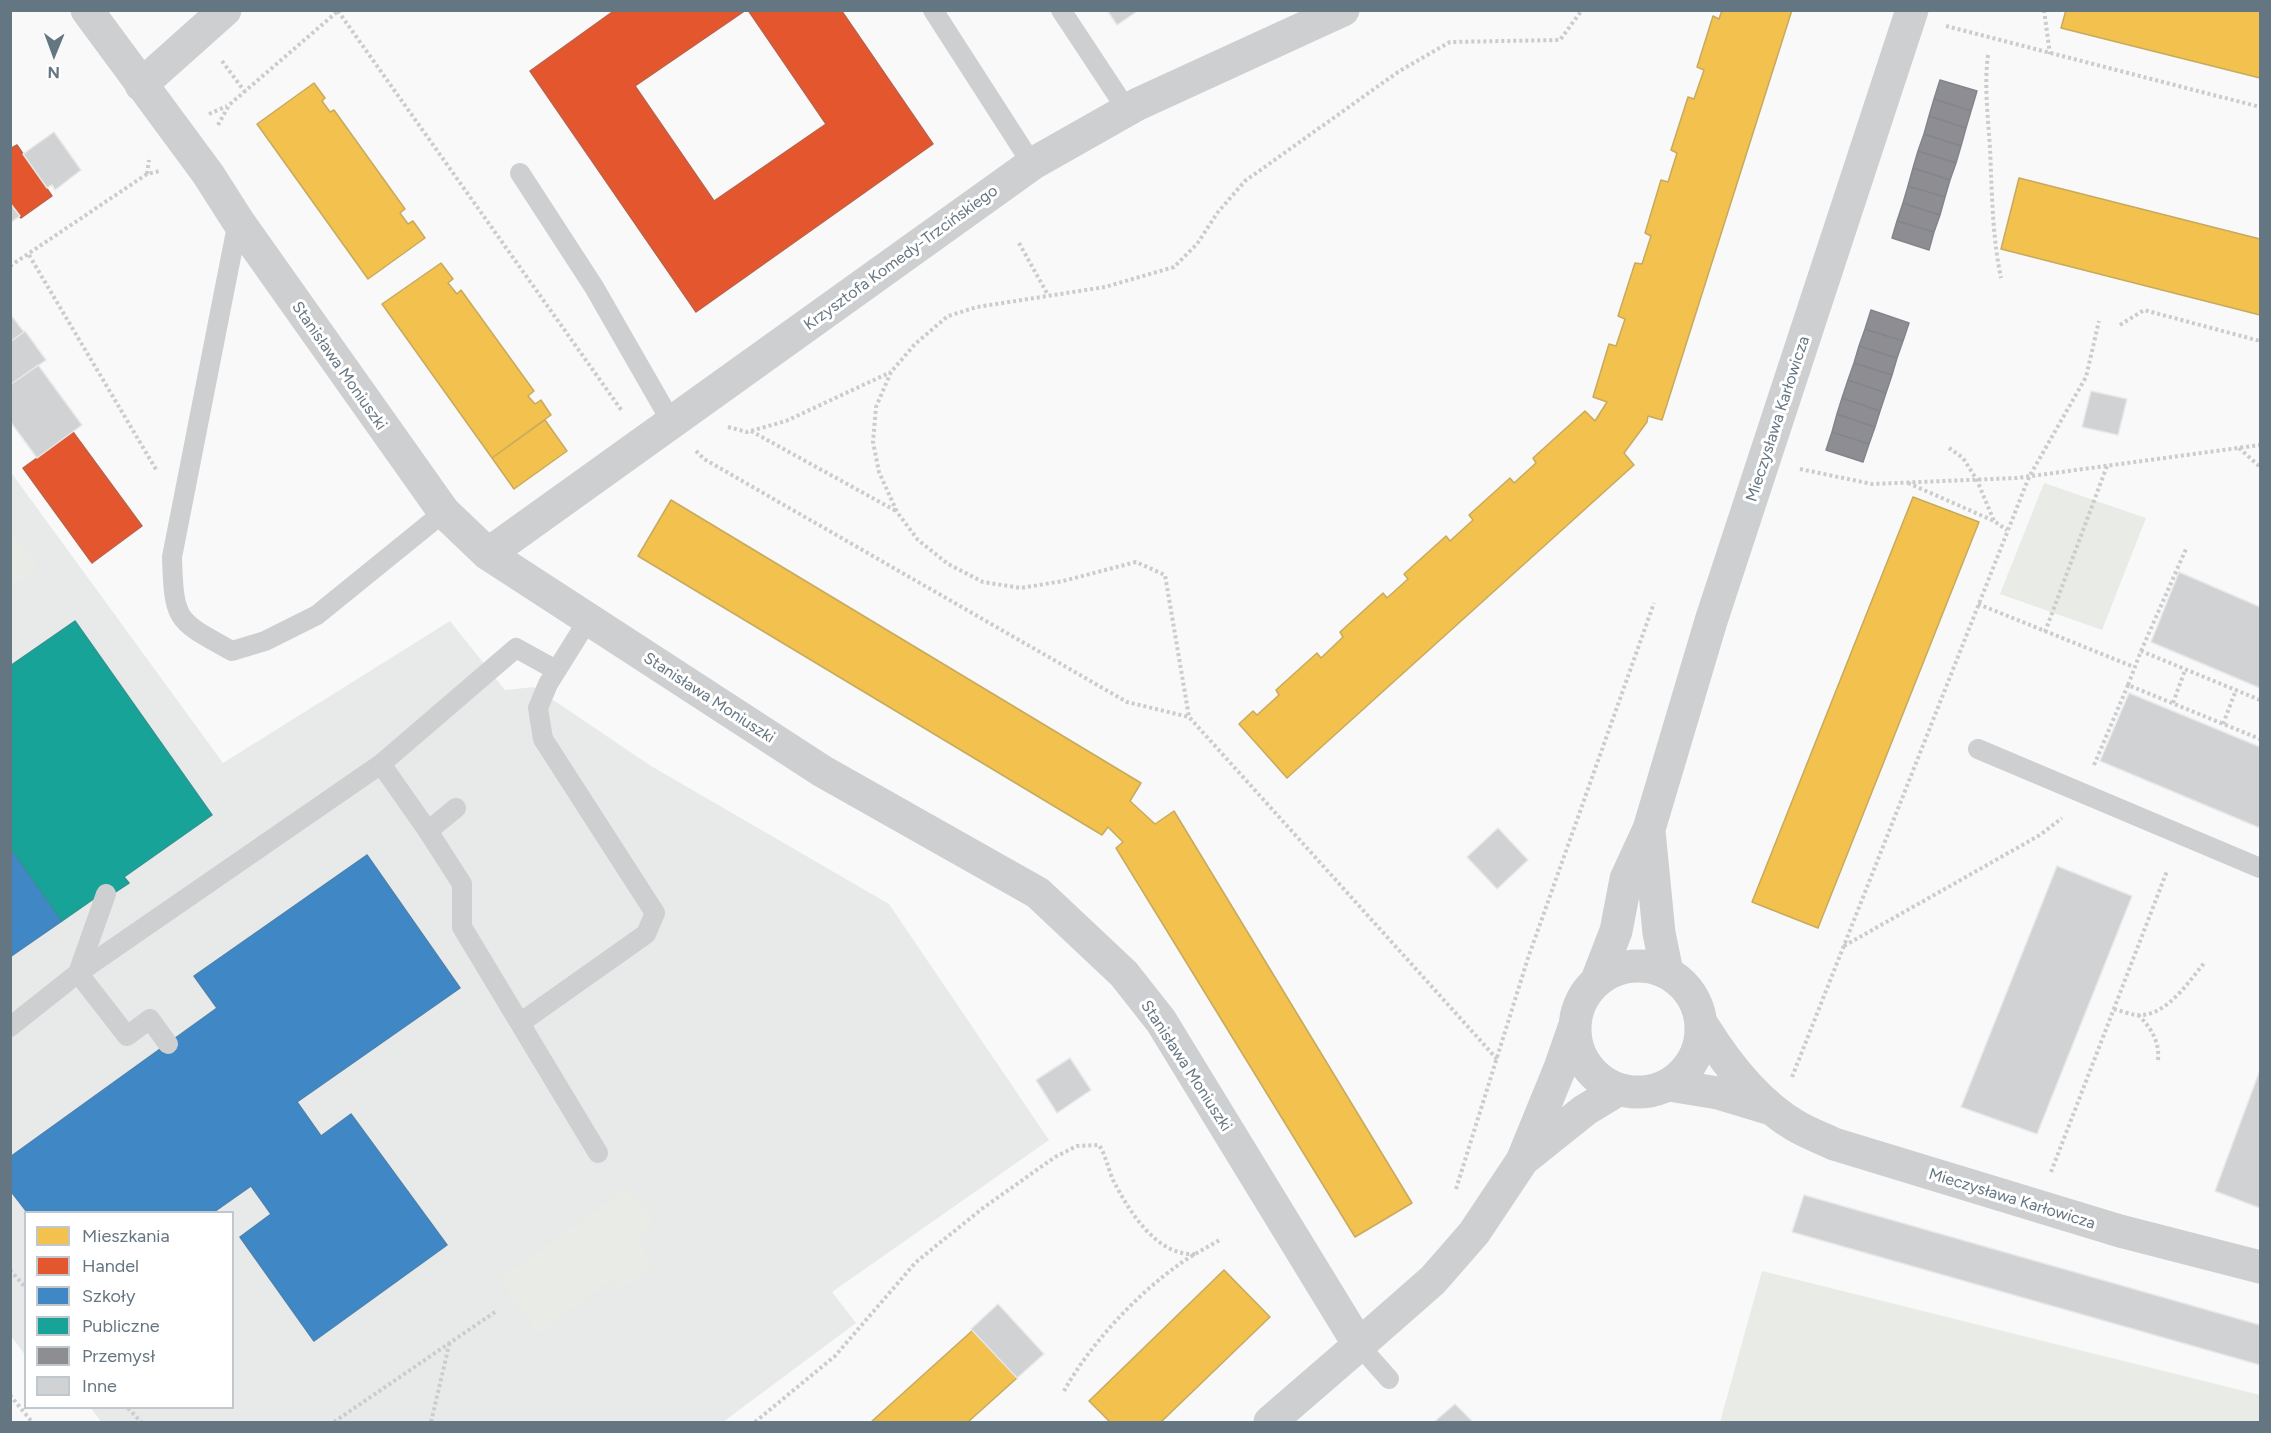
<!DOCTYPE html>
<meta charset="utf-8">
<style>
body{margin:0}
#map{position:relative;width:2271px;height:1433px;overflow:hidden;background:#f9f9f9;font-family:Figtree,sans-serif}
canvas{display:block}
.frame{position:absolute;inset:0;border:12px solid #657683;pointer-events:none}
.legend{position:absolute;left:24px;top:1211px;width:210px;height:198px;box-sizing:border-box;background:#fff;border:2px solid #c1c8cd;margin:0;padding:8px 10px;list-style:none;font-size:18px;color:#657683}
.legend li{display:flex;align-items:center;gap:12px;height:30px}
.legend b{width:30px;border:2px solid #c1c8cd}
.north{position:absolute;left:24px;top:24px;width:60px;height:60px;-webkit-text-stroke:4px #fff;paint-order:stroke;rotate:181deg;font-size:16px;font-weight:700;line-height:24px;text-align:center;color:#657683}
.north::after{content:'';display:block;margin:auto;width:21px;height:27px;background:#657683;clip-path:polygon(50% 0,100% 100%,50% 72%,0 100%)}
</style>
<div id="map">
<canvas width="2271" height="1433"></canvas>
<div class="frame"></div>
<ul class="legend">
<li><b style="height:16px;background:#f2c14e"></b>Mieszkania</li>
<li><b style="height:16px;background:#e4572e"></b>Handel</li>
<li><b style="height:16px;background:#3f88c5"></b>Szkoły</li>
<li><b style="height:16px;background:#17a398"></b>Publiczne</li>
<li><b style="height:16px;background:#8d8d92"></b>Przemysł</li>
<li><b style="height:16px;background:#d0d2d3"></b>Inne</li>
</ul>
<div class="north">N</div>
</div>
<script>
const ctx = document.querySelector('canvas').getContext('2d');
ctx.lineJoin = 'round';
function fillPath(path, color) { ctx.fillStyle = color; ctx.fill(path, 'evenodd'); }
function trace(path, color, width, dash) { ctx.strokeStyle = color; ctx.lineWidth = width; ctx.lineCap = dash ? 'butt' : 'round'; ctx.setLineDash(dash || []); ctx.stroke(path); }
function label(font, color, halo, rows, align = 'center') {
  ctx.font = font + ' Figtree,sans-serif'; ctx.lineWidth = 6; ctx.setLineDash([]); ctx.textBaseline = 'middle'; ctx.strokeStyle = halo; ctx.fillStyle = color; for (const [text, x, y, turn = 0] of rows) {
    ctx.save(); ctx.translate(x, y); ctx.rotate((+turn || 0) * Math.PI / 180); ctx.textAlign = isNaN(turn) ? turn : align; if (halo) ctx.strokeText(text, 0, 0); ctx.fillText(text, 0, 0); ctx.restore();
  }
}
fillPath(new Path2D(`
 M10,471l213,292 227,-142 55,69 29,-3 117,79 238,138 160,236 -217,152 24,31 -133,99h-622l-10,-14h141v-196h-206l-1,143 -14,-19z`), '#e8e9e9');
fillPath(new Path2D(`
 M2044,483l102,35 -44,112 -102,-36z
 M11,529l28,39 -28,20h-1z
 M628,1187l27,37 -20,15 19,26 -34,25 -8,-10 -74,54 -39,-54z
 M1762,1271l498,124v27h-540z`), '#e8ebe6');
const homes = new Path2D(`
 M1722,10h70l-130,410 -14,-4 -1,6 -23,31 10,12 -347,313 -48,-54 14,-13 4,4 22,-20 -3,-5 41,-37 4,5 22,-21 -3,-5 43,-39 4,5 21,-19 -4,-5 42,-38 4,5 23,-21 -4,-5 41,-37 4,5 22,-20 -3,-5 52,-47 10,10 12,-19 -14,-5 16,-53 7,2 9,-27 -7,-3 17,-53 7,1 9,-28 -6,-3 16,-53 7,2 9,-29 -6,-3 17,-53 6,2 10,-29 -7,-3 16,-51 6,3z
 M2066,10h194v68l-199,-50z
 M314,83l11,15 -3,3 8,11 4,-2 71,99 -5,4 8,11 5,-3 12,17 -57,41 -111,-155z
 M2019,178l241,61v76l-259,-66z
 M441,263l12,16 -5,4 9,11 4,-4 73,101 -6,5 7,8 6,-4 10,15 -59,43 -110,-154z
 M545,420l22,31 -53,38 -22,-31z
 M1913,497l66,25 -161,406 -66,-26z
 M671,500l470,283 -11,18 25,23 19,-13 238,392 -57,34 -239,-389 7,-6 -15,-15 -6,8 -464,-279z
 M1224,1270l46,47 -109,105h-51l-21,-21z
 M973,1330l44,48 -49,44h-97z`);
fillPath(homes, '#f2c14e');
trace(homes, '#c8aa5e', 1.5);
const shops = new Path2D(`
 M615,10h131l-111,76 79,115 112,-77 -78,-114h93l92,134 -237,168 -166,-241z
 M17,145l35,51 -31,22 -11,-15v-54z
 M73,432l69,94 -50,37 -69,-95z`);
fillPath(shops, '#e4572e');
trace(shops, '#be6048', 1.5);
const schools = new Path2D(`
 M10,847l52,74 -52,36z
 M367,855l93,133 -163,114 24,34 30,-22 96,131 -133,96 -74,-104 31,-23 -20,-28 -37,26h-187l-17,-22v-33l207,-149 -23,-32z`);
fillPath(schools, '#3f88c5');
trace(schools, '#4a83b1', 1.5);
const public = new Path2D(`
 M75,621l137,194 -88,62 5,6 -20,13 -4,-5 -43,30 -52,-74v-181z`);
fillPath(public, '#17a398');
trace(public, '#2e9692', 1.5);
const industry = new Path2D(`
 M1940,80l37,11 -6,20 -37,-12z
 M1934,99l37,12 -5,17 -37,-12z
 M1929,116l37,12 -5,18 -37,-12z
 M1924,134l37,12 -5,17 -38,-12z
 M1918,151l38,12 -6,17 -37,-12z
 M1913,168l37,12 -5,17 -37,-11z
 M1908,186l37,11 -5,18 -37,-12z
 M1903,203l37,12 -6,17 -37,-11z
 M1897,221l37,11 -5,18 -37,-12z
 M1871,310l38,13 -6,18 -38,-12z
 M1865,329l38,12 -6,17 -38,-12z
 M1859,346l38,12 -5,17 -38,-12z
 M1854,363l38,12 -6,18 -38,-13z
 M1848,380l38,13 -6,18 -38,-13z
 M1842,398l38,13 -5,16 -38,-13z
 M1837,414l38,13 -6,17 -37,-12z
 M1832,432l37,12 -6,18 -37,-12z`);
fillPath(industry, '#8d8d92');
trace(industry, '#81868e', 1.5);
const building = new Path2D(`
 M1107,10h32l-22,15z
 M54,132l27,38 -26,20 -3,-5 -5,3 -24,-34z
 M10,203l10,13 -9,6 -1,4z
 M10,314l14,18 -14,10z
 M25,331l21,29 -36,25v-43z
 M38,365l44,60 -45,33 -27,-37v-36z
 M2091,391l36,8 -9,36 -36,-8z
 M2179,572l81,35v81l-109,-46z
 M2129,693l131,54v81l-160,-67z
 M1498,828l30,32 -31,29 -30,-32z
 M2057,866l75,30 -95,238 -76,-27z
 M1070,1058l21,32 -34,23 -21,-33z
 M2260,1070v138l-45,-17z
 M1804,1195l456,130v40l-468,-133z
 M998,1304l46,50 -27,24 -46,-49z
 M1455,1404l18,18h-39z`);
fillPath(building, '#d0d2d3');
trace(building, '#e8e8e8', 1.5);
trace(new Path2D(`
 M2044,10l6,44
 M338,11l284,400
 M1946,26l314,81
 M1988,55c-4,30 0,62 2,93 2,43 2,87 11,130
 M222,61l23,31
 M209,114l18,-8
 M218,125l11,-20 109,-94
 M147,174l2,-14
 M1019,243l29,52
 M29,255l128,216
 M10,266l137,-92 13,-3
 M2120,325l24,-15 116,31
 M728,427l19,5 39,-11 105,-49
 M751,431l145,80
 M1949,448l14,10 14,22 17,41
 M2239,448l21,19
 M696,451l8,8 423,243 62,15
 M1800,469l72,15 145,-6 243,-33
 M1908,483l86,38 13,9
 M1978,604l156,63
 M2045,632l62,-166
 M2141,651l45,-102
 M2260,700l-119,-49 -13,34 132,54
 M2173,703l12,-33
 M2223,724l13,-34
 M2094,765l34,-80
 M1844,946l196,-111 22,-17
 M2114,1009c7,2 15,5 22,6 30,3 53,-34 69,-53
 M2138,1015c13,12 22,28 20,45
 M1497,1059l-308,-342 -24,-142 -29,-13 -73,19 -42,7 -38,-6 -35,-18 -30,-24 -21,-28 -18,-40 -6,-30 3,-35 15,-35 24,-28 33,-28 29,-9 128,-20 69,-20 23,-23 21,-32 27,-31 153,-109 52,-30 110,-2 22,-30
 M1792,1077l237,-600 57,-100 13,-56
 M2051,1172l116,-301
 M1456,1189l72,-231 126,-355
 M10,1270l16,18
 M1064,1391c26,-47 73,-97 117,-128 13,-9 27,-16 40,-24
 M10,1395l22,27
 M128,1408l13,14
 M334,1422l161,-110
 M431,1422l19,-81
 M755,1422l80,-66 81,-94 67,-54 72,-51 22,-11 22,-1c7,11 9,23 14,35 16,31 44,77 83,74`), '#cbcccd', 4, [3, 3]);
trace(new Path2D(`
 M933,10l99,154
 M1061,10l66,100
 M520,173l74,114 78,136
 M238,221l-66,336c2,65 4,63 60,94l33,-10 52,-26 127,-103
 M1978,749l282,119
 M381,764l47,67 28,-23
 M428,831l34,53v43l136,226
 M106,894l-28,79 49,63 23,-17 18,25
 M520,1023l126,-89 9,-21 -112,-174 -5,-31 10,-24 40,-64
 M10,1027l68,-54 303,-209 135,-116 40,22
 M1359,1345l30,34`), '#cecfd0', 20);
trace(new Path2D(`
 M87,10l121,164 30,47 206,291 44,42 334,217 216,122 86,81 37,47 198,324 -89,77
 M141,85l84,-75
 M488,554l544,-390 106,-60 205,-94
 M1649,831l10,102 8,39
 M1575 1029a63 63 0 1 1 126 0a63 63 0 1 1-126 0Z
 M1597,980l19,-49 10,-52 23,-50 62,-208 201,-611
 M1703,1026c23,37 55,78 93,100 12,7 25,12 38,18l286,87 140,36
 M1669,1085l49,8 53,16
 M1525,1158l60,-48 33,-20
 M1359,1345l74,-65 41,-47 48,-72 38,-93 15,-43`), '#cecfd0', 33);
label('16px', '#657683', '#fff', [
 ["Krzysztofa Komedy-Trzcińskiego",901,258,-36],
 ["Stanisława Moniuszki",339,366,55],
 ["Mieczysława Karłowicza",1778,419,-72],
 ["Stanisława Moniuszki",709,698,33],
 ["Stanisława Moniuszki",1186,1066,57],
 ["Mieczysława Karłowicza",2012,1199,17]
]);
</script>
